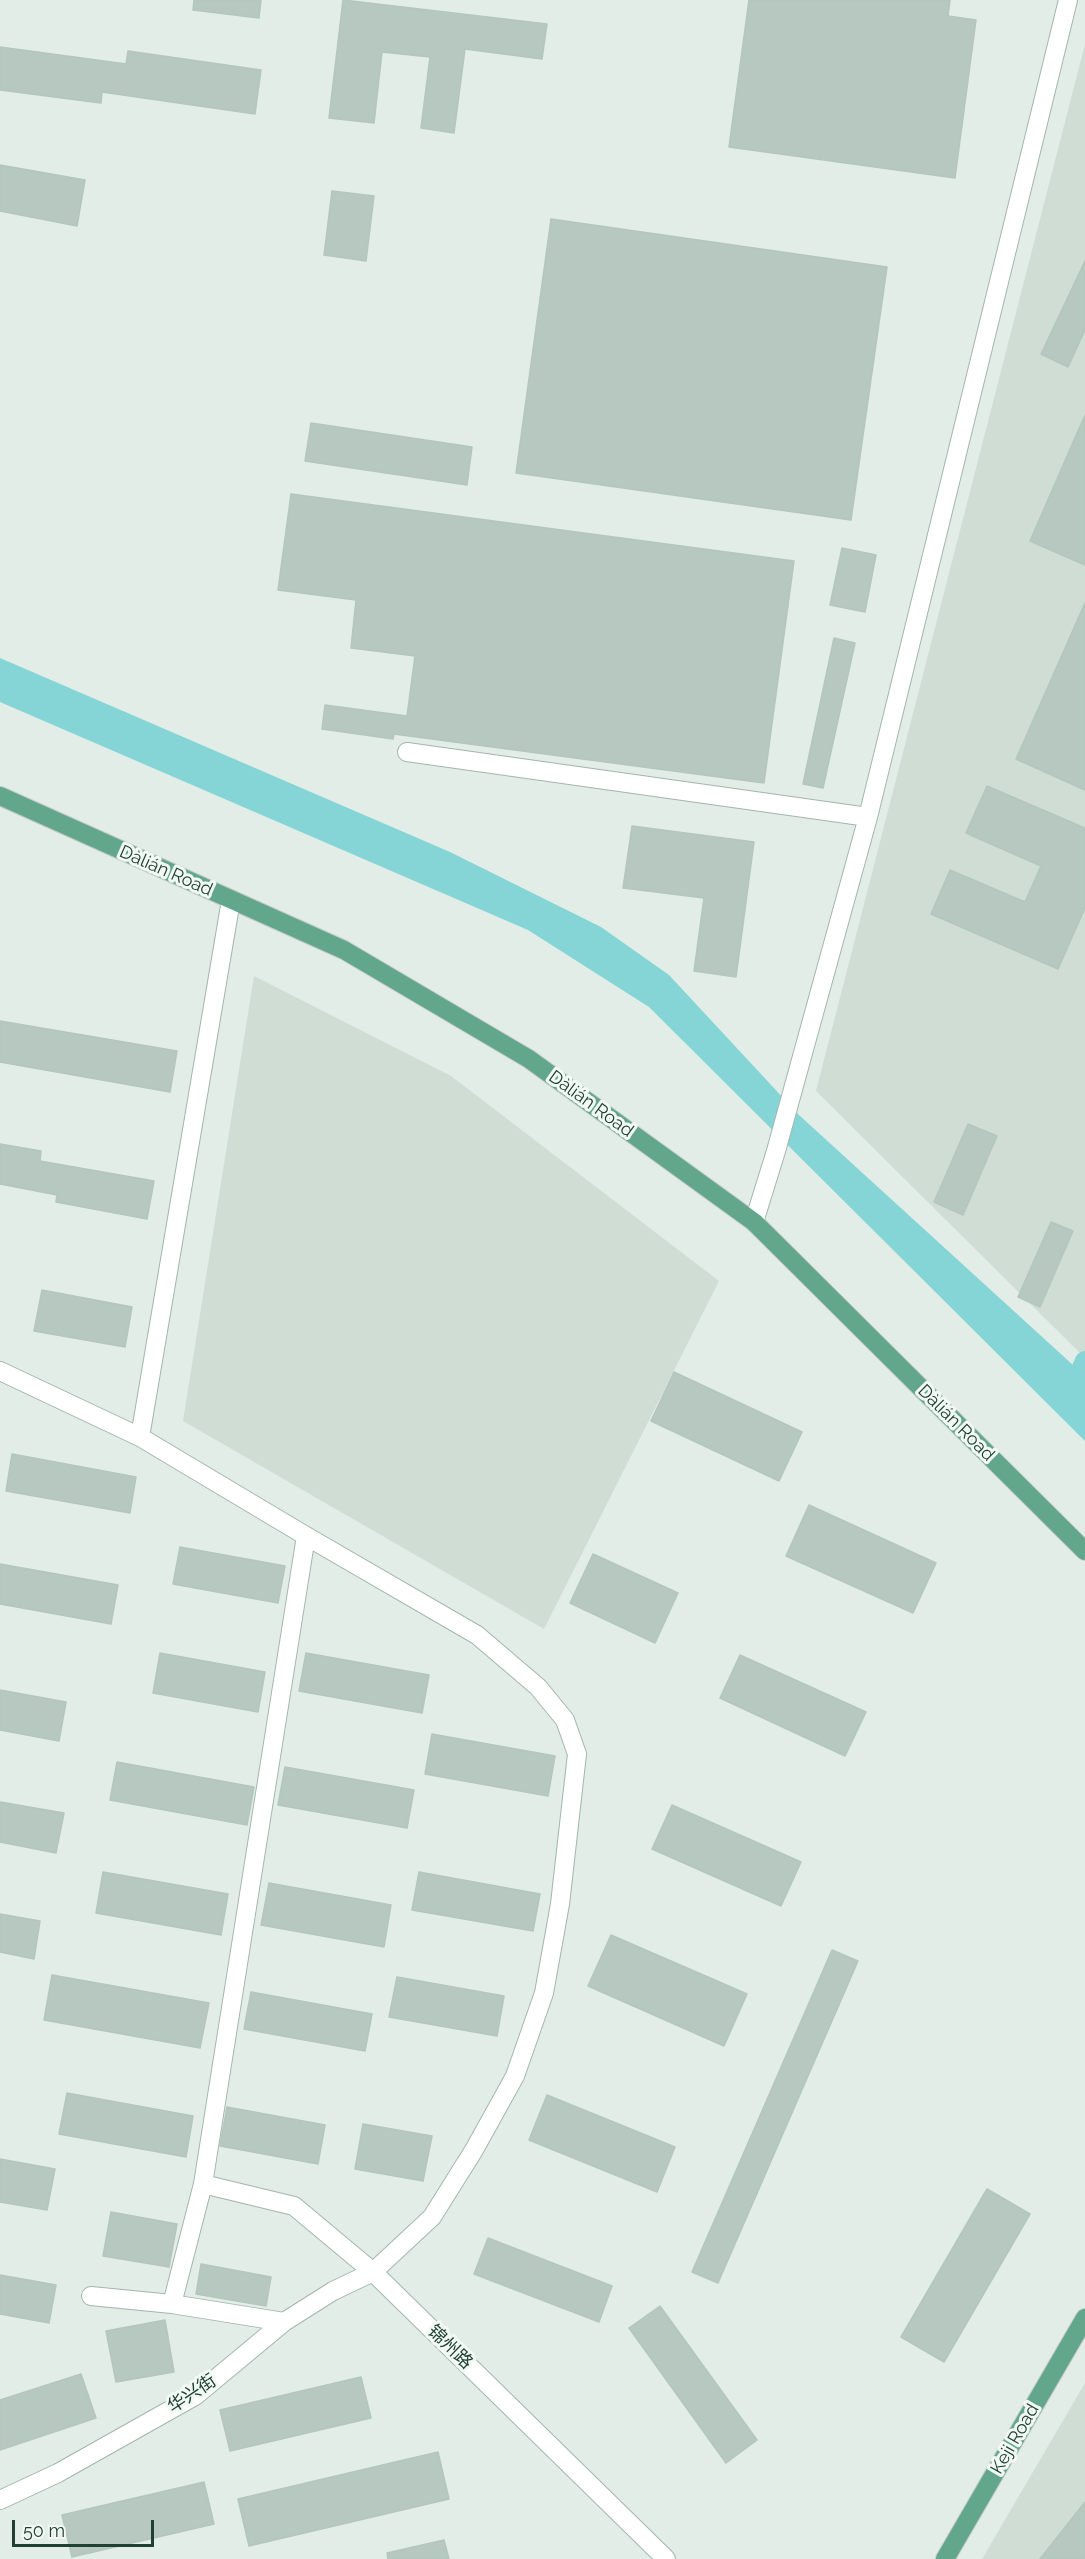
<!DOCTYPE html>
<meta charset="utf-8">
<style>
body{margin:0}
#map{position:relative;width:1085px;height:2559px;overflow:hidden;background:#e1ede6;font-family:Raleway,sans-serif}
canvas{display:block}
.scale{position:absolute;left:12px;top:2520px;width:142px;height:27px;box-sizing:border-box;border:3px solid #204033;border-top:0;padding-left:8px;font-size:18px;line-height:21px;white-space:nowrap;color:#204033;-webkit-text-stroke:4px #f2f9f5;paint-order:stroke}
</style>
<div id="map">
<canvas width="1085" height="2559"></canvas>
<div class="scale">50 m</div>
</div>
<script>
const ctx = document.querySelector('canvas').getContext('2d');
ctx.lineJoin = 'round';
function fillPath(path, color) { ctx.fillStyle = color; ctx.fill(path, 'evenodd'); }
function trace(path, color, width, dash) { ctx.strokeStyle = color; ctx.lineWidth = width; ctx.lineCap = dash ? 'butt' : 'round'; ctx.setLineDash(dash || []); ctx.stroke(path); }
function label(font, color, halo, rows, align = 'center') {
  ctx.font = font + ' Raleway,"Noto Sans SC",sans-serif'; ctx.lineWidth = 6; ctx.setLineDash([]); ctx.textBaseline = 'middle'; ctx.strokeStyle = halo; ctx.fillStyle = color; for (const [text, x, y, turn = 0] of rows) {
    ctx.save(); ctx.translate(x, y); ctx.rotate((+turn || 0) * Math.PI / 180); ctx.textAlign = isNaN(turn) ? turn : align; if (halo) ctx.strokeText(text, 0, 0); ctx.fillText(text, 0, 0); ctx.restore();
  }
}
fillPath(new Path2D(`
 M1085,44v1314l-269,-267z
 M254,976l197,100 268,205 -175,348 -361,-208z
 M1085,2383v176h-103z`), '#cfddd5');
fillPath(new Path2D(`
 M0,658l450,194 151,75 68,48 130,140 286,261v65l-436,-434 -121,-77 -528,-228z`), '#85d5d7');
trace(new Path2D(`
 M1080,1372l5,-11`), '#85d5d7', 20);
const building = new Path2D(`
 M194,0h67l-2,18 -66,-8z
 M343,0l204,24 -5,35 -77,-10 -11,84 -33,-5 9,-71 -48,-5 -8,71 -45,-5z
 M749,0h201l-2,16 28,4 -21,158 -226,-31z
 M0,47l126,17 2,-13 133,19 -6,44 -153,-22 -1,11 -101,-13z
 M0,165l85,15 -8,46 -77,-15z
 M332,191l42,5 -8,65 -42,-6z
 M551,219l336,48 -36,253 -335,-47z
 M1085,261v69l-17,37 -27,-13z
 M1085,415v150l-55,-24z
 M311,423l161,24 -5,38 -162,-24z
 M291,494l503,67 -30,222 -370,-49 -1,5 -71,-10 3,-24 82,11 8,-60 -64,-8 5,-48 -78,-10z
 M842,548l34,7 -11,57 -35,-7z
 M1085,603v187l-69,-31z
 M834,638l21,5 -32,145 -20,-4z
 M987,786l98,42v80l-27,61 -127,-55 19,-44 75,32 16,-36 -75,-33z
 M632,826l122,16 -18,135 -42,-6 10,-73 -81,-10z
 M0,1021l177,30 -7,41 -170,-30z
 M968,1124l29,12 -34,79 -29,-13z
 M0,1144l41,7 -1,10 114,20 -7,38 -91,-17 1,-7 -57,-11z
 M1051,1222l22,9 -33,76 -22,-10z
 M42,1290l90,17 -7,40 -91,-16z
 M674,1372l128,60 -23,49 -128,-60z
 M12,1454l124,23 -6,36 -124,-22z
 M809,1505l127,58 -23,50 -127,-57z
 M180,1547l105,19 -7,37 -105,-19z
 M593,1554l85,39 -23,50 -85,-40z
 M0,1564l118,21 -7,39 -111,-20z
 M160,1653l105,19 -7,40 -105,-19z
 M306,1653l123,22 -7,38 -123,-22z
 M740,1655l126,57 -21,44 -125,-58z
 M0,1690l66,12 -7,39 -59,-11z
 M432,1734l123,22 -7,40 -123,-22z
 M117,1762l137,25 -7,38 -137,-25z
 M285,1767l129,23 -7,38 -129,-23z
 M0,1802l64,11 -8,40 -56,-11z
 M672,1805l129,57 -20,44 -129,-57z
 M103,1872l125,22 -7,41 -125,-22z
 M419,1872l121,22 -7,37 -121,-21z
 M269,1883l122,22 -7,42 -123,-22z
 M0,1914l40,7 -6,38 -34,-7z
 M611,1935l136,59 -23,52 -136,-60z
 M832,1950l26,11 -140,322 -26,-11z
 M52,1975l157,28 -9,45 -156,-28z
 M397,1977l107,19 -7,40 -108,-19z
 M251,1992l121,22 -7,37 -121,-22z
 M67,2093l126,23 -7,41 -127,-23z
 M547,2095l128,52 -18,45 -128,-52z
 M227,2107l98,18 -7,39 -98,-18z
 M363,2124l69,12 -9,45 -68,-12z
 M0,2159l55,10 -8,41 -47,-8z
 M987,2189l43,25 -86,148 -43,-25z
 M111,2212l66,12 -8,43 -66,-11z
 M488,2238l124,48 -13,36 -125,-48z
 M201,2264l70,13 -5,29 -70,-12z
 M0,2275l56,10 -7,38 -49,-9z
 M660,2306l97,134 -31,23 -97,-135z
 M165,2320l9,52 -58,10 -10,-51z
 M81,2374l15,44 -96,32v-50z
 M361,2377l10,41 -141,33 -10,-41z
 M438,2452l11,47 -200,47 -11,-47z
 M204,2482l10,42 -142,33 -10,-42z
 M1085,2502v57h-45z
 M444,2540l5,19h-61l-1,-6z`);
fillPath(building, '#b6c8bf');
trace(building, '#b3c7bc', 1.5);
const minor = new Path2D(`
 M407,752l461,65
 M754,1222l22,-71 92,-334 200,-817
 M0,1371l140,66 166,99 171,99 61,52 27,33 12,34 -17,150 -16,89 -29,83 -41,74 -42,67 -59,55 -40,19 -49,31 -89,74 -137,77 -58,27
 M140,1437l91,-537
 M203,2184l91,22 79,66 293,287
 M91,2296l81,8 112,18
 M172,2304l31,-120 103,-648`);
const major = new Path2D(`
 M0,796l344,154 185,109 225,163 331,329
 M945,2559l140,-241`);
trace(minor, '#a3b6ad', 20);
trace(major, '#c1cac6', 20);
trace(minor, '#fff', 18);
trace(major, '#62a68c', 18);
label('18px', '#204033', '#f2f9f5', [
 ["Dàlián Road",166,871,24],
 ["Dàlián Road",591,1104,36],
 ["Dàlián Road",956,1423,45],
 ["锦州路",450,2347,44],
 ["华兴街",192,2394,-34],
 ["Keji Road",1015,2439,-60]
]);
</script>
